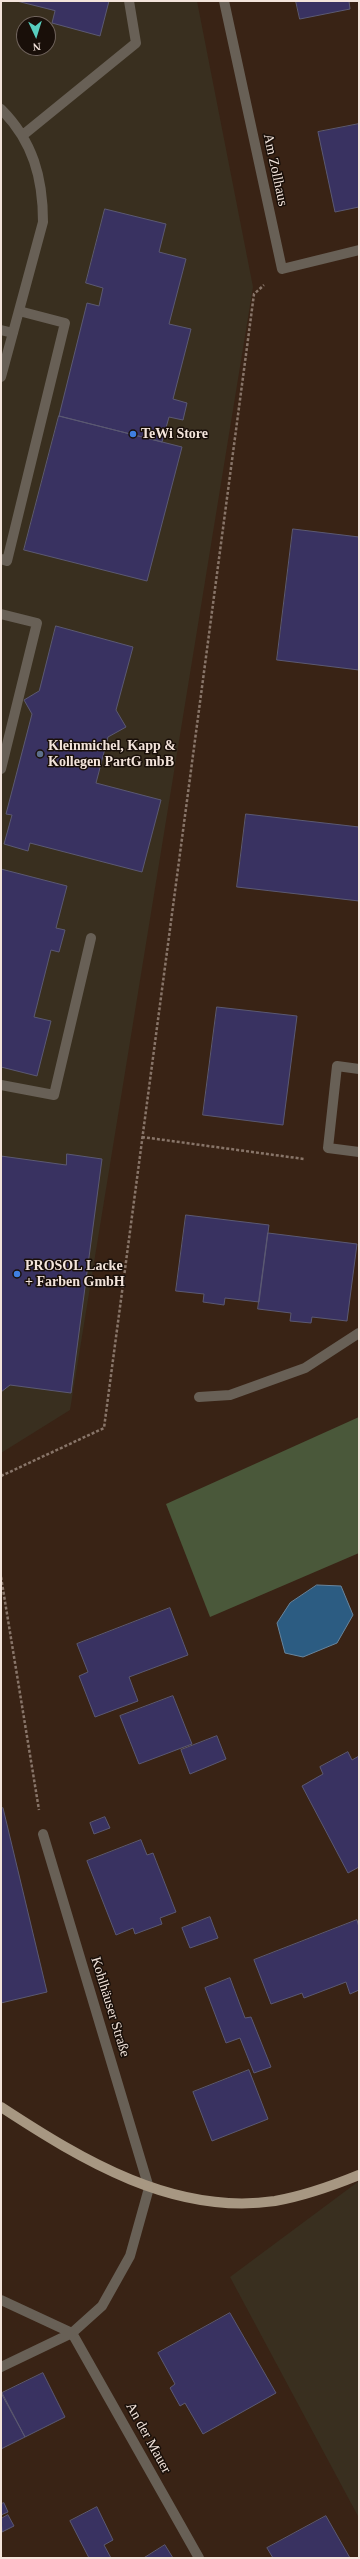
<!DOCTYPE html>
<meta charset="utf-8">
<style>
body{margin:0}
#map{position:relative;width:360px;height:2559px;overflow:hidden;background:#392315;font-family:Georgia,serif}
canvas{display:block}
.frame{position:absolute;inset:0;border:2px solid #f3e4db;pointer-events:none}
.north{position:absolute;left:16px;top:16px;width:40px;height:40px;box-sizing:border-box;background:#190f09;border:1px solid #70645d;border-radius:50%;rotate:176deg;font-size:11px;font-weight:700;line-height:16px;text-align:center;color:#f3e4db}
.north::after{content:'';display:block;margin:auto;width:14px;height:18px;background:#58cebf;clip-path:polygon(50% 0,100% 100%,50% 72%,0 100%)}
</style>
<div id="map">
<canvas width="360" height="2559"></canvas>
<div class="frame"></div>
<div class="north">N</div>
</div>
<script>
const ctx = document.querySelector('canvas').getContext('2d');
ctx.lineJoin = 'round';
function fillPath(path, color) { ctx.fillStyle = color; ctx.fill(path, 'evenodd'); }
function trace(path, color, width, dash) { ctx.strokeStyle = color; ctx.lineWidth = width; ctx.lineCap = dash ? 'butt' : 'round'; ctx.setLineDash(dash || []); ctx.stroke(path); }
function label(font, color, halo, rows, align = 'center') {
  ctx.font = font + ' Georgia,serif'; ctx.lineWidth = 3; ctx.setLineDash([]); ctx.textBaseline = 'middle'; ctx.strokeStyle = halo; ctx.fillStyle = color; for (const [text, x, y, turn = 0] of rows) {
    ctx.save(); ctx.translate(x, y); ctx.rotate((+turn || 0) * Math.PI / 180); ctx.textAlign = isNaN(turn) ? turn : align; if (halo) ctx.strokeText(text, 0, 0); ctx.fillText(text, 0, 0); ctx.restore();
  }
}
fillPath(new Path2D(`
 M1,1h196l56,286 -183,1123 -69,43zM24,24h24v24h-24z
 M359,2181v337l-129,-241z`), '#392f1f');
fillPath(new Path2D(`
 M359,1417v136l-149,64 -44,-113z`), '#4a583a');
const water = new Path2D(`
 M317,1585l24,1 12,29 -16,28 -34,14 -18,-4 -8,-30 13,-20z`);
fillPath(water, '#2c5c82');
trace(water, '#68859d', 1);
const building = new Path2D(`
 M17,1h92l-9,35 -48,-13 3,-12z
 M296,1h53l1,8 -50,10z
 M359,124v83l-24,5 -17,-80z
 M105,209l61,15 -7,28 27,7 -17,65 22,5 -18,70 14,4 -4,17 -14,-3 -7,25 -103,-26 28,-113 12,3 4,-18 -17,-5z
 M59,416l123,31 -35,134 -123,-31z
 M293,529l66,8v133l-82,-10z
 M56,626l77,21 -17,63 10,17 -18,10 -12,46 65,17 -19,72 -112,-29 -2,8 -24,-7 8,-29 -6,-1 26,-100 -8,-14 15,-9z
 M246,814l113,13v74l-122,-14z
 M1,869l66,17 -11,42 9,2 -6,22 -8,-2 -17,67 17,4 -14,55 -36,-9z
 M217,1007l80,9 -14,109 -80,-10z
 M67,1154l35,5 -31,234 -61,-8 -9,7v-236l65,9z
 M186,1215l83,10 -10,77 -34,-4 -1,7 -21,-3 1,-8 -28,-3z
 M268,1233l89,11 -10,77 -35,-4 -1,6 -21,-2 1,-8 -33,-4z
 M170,1608l18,47 -59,22 9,24 -43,16 -16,-41 9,-4 -11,-28z
 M173,1696l19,48 -53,20 -19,-48z
 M217,1736l9,23 -36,15 -9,-24z
 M348,1752l4,8 7,-4v111l-11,6 -46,-87 21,-12 -3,-7z
 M3,1808l44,184 -46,11v-194z
 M105,1817l5,11 -16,6 -4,-11z
 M141,1840l6,15 6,-2 23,59 -16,6 2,6 -27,10 -2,-6 -17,7 -29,-74z
 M210,1917l8,21 -28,10 -8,-20z
 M357,1920l2,7v63l-9,4 -4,-12 -42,16 -2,-5 -31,11 -17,-44z
 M230,1978l15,40 6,-1 20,50 -17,6 -14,-35 -14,5 -21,-55z
 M249,2070l19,49 -56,22 -19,-49z
 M230,2313l46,80 -73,41 -18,-31 -5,3 -10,-18 5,-4 -17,-31z
 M43,2373l22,44 -40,20 -23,-44z
 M1,2393l24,44 -24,12z
 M4,2503l4,9 -7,3v-11z
 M97,2507l16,33 -9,5 7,13h-22l-19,-37z
 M8,2515l6,11 -12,6 -1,-13z
 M326,2516l24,42h-77l-6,-10z
 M165,2545l8,13h-29z`);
fillPath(building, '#393261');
trace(building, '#5b5972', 1);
trace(new Path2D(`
 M142,1137l162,22
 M1,1476l103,-48 150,-1134 10,-9
 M1,1577l38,233`), '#887569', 2.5, [3, 2]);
trace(new Path2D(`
 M224,1l58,268 77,-19
 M1,109c32,32 42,69 42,113l-42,155
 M23,135l113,-92 -7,-42
 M1,330l12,3
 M1,559l6,2 58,-238 -46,-12
 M1,614l36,9 -36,146
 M359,1069l-22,-3 -9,82 31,4
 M1,1085l53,10 37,-157
 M199,1397l31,-2 75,-27 54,-35
 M1,2300l71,33
 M72,2333l127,225
 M1,2367l71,-34 30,-27 28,-50 19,-68 -106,-354`), '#686056', 10);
trace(new Path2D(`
 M1,2107c81,53 173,109 274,94 29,-5 57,-15 84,-26`), '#a79782', 10);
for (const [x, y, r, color] of [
 [133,434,4,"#3f7fe0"],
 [40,754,4,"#5c6f8a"],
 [17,1274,4,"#3f7fe0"]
]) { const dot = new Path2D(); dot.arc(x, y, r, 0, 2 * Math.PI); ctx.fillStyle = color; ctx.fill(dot); trace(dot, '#190f09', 1.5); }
label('14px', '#f3e4db', '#190f09', [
 ["Am Zollhaus",275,170,78],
 ["Kohlhäuser Straße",110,2007,73],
 ["An der Mauer",148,2438,61]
]);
label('bold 14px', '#f3e4db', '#190f09', [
 ["TeWi Store",141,434],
 ["Kleinmichel, Kapp &",48,746],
 ["Kollegen PartG mbB",48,762],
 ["PROSOL Lacke",25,1266],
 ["+ Farben GmbH",25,1282]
], 'left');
</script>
